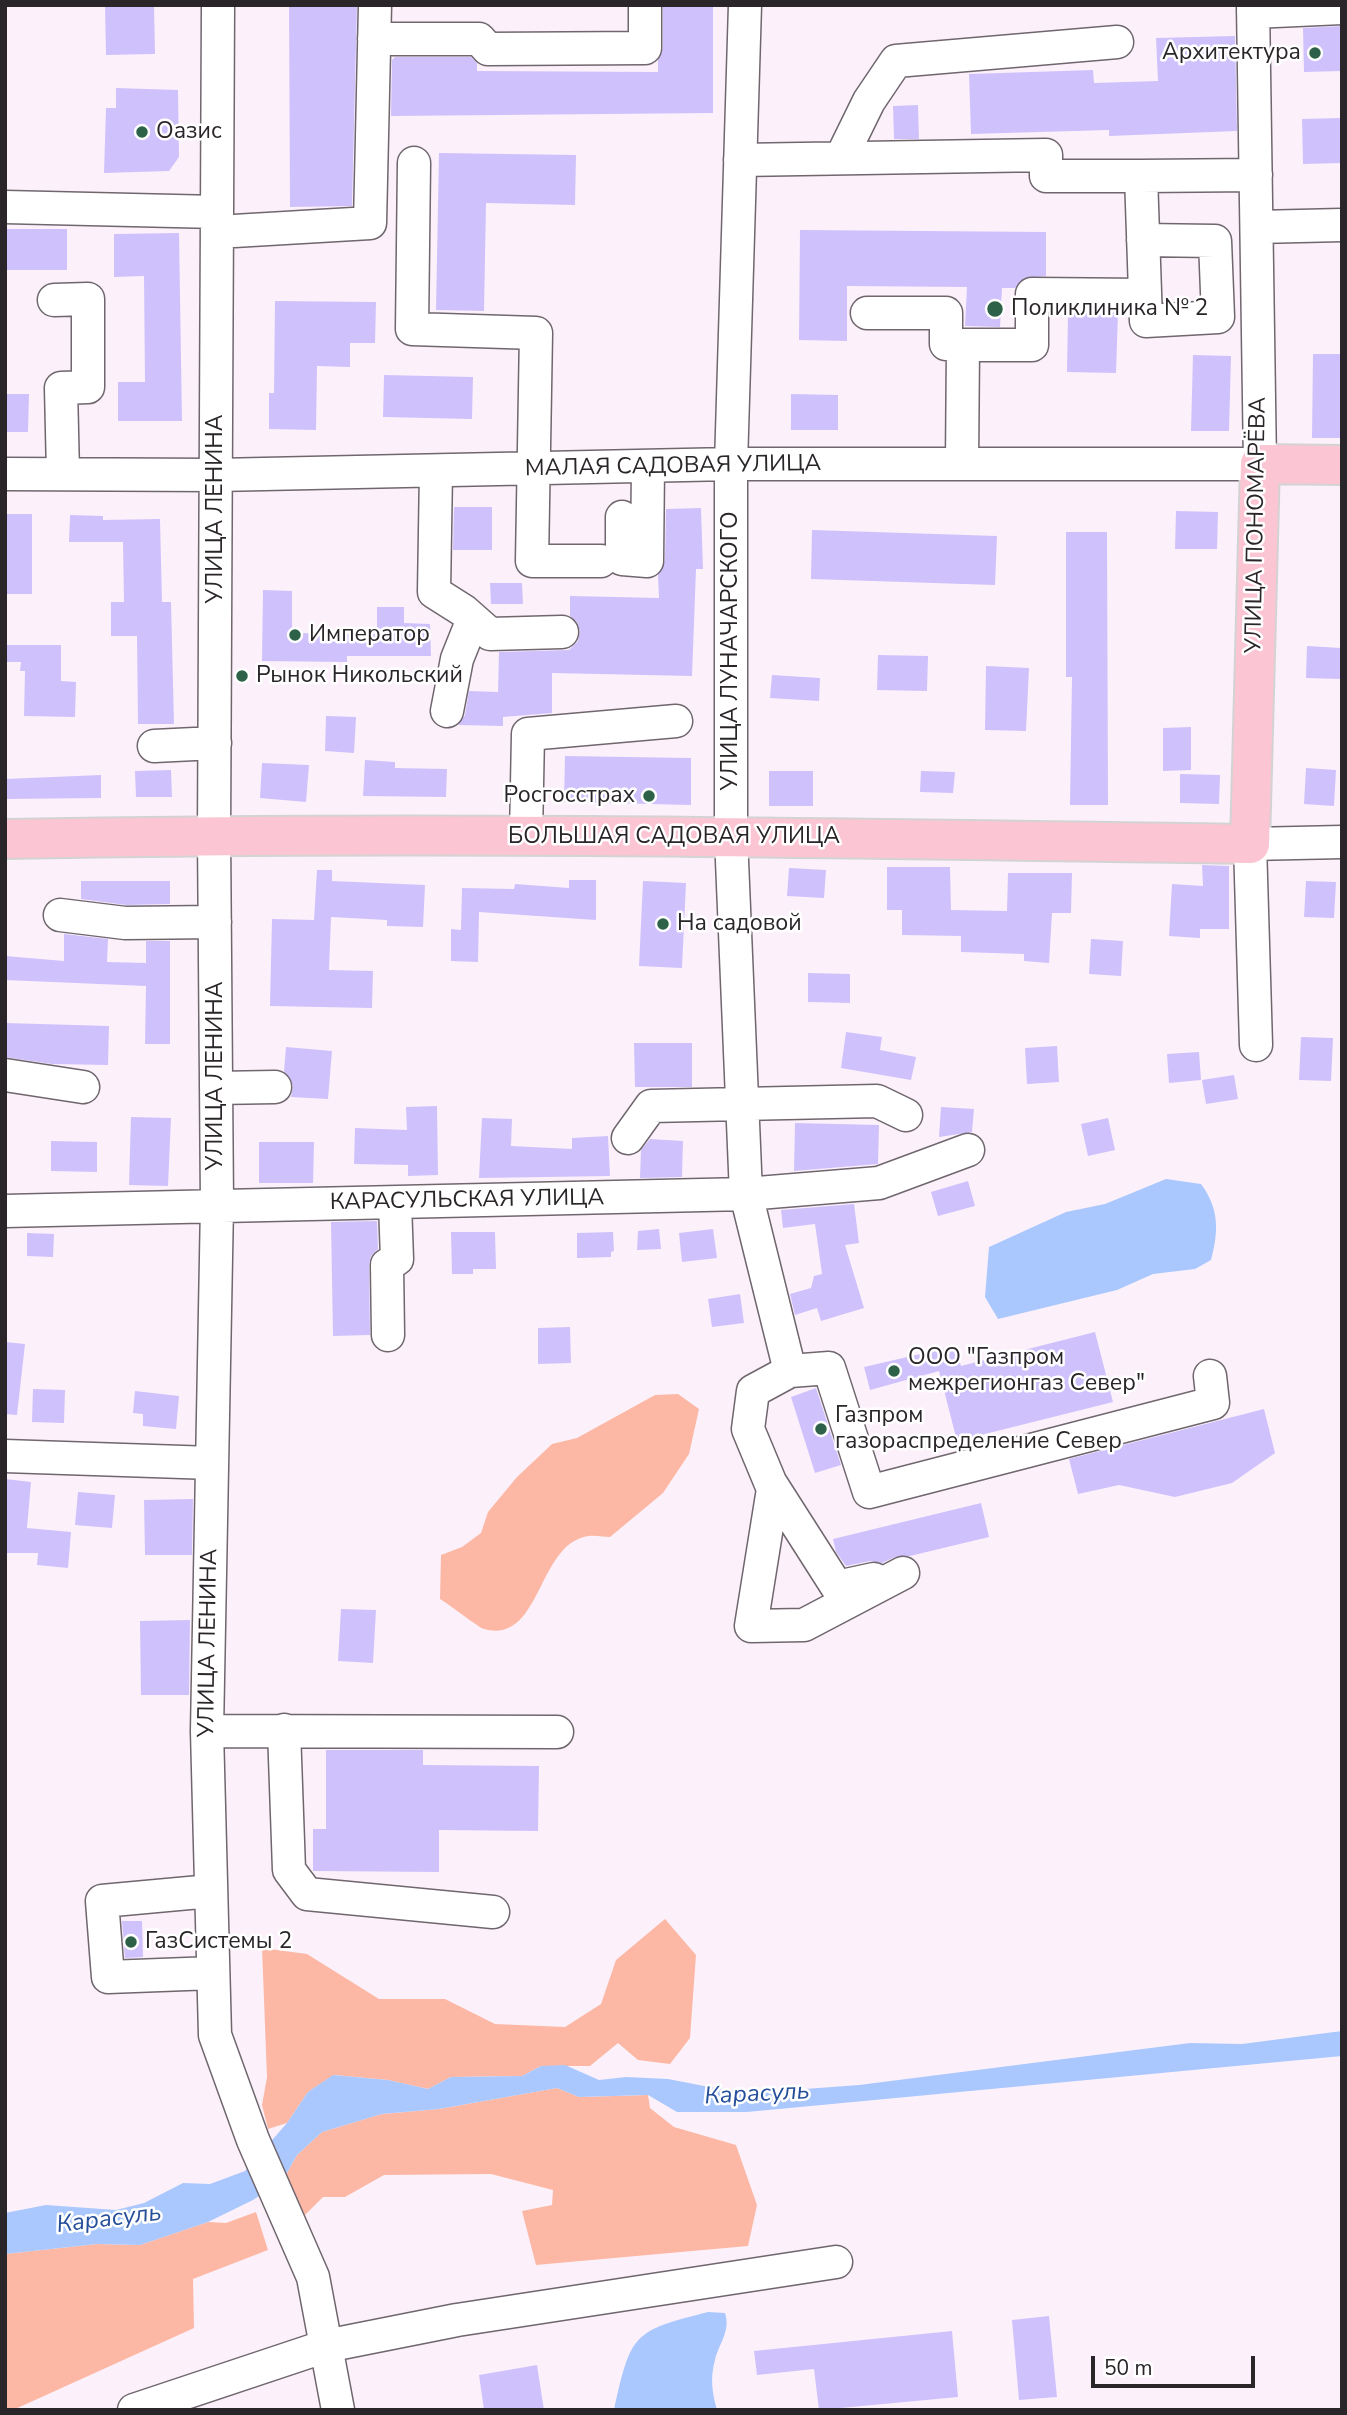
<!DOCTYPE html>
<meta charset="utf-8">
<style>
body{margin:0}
#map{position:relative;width:1347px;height:2415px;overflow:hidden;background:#fcf1fb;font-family:"Nunito Sans",sans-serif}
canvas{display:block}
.frame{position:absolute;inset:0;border:7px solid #292529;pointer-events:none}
.scale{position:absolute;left:1091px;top:2356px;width:164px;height:32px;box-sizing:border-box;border:4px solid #292529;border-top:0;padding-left:9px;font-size:21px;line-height:24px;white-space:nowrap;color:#292529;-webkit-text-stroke:5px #fff;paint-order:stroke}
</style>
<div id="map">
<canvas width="1347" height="2415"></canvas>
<div class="frame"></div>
<div class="scale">50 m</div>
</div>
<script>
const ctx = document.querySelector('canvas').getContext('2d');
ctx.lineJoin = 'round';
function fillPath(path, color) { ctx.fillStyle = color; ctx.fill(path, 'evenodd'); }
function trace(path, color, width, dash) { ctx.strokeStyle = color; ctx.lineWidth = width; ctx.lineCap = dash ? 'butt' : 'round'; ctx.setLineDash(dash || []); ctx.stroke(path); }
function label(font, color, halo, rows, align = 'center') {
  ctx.font = font + ' "Nunito Sans",sans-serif'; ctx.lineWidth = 5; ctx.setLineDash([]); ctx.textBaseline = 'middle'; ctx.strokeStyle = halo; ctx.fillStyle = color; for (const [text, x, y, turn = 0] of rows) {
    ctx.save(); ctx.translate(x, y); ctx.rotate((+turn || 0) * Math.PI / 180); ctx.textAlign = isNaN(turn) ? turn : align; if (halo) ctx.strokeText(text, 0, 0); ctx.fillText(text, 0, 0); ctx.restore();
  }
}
fillPath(new Path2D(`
 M678,1394l21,15 -10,45 -26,39 -53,44c-6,0 -14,-2 -21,-1 -52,6 -47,109 -105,93 -5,-1 -35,-25 -44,-30l1,-44 21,-8 19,-14 7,-21 29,-35 35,-33 25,-6 78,-43z
 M665,1919l31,36 -6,83 -20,26 -32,-4 -20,-17 -28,23h-49l-19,10 -71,1 -23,12 -40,-9 -54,-5 -26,17 -21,31 -19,6 -6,-24 5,-28 -5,-129 45,6 72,45h66l50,25 70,3 36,-23 15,-44z
 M557,2088l22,9 69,-2 2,13 24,19 62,18 21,60 -9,41 -212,19 -14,-54 30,-6 1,-15 -62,-16 -107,1 -39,22h-22l-22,22 -18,-39 14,-25 25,-23 60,-18 57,-5z
 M256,2212l12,38 -75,29 1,49 -181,82h-8v-156l92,-10 43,1 68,-23 18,1z`), '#fcb8a5');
fillPath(new Path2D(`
 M1166,1179l35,5c18,24 18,47 10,76l-16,9 -42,5 -36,16 -119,29 -13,-22 4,-50 77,-35 39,-8z
 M1342,2031v25l-595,56h-70l-29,-17 -69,2 -22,-9 -118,21 -57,5 -60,18 -25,23 -14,25 -30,20 -45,22 -68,23 -43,-1 -92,10v-41l41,-8 70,5 28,-7 39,-20 27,1 35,-13 42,-48 21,-31 25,-17 55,5 40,9 23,-12 71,-1 19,-10 24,-1 34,15 27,-3 42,2 57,11 53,1 81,-6 331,-42 52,1z
 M708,2312l17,1c6,18 -6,30 -10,47 -5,18 -3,32 2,50h-103c17,-77 19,-79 94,-98z`), '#aac8fd');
fillPath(new Path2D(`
 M105,5h49l1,49 -49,1z
 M289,5h68l-5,201 -62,1z
 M663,5h50v108l-322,3 1,-56 3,-3h76l6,6v8l181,1v-12l5,-12z
 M1342,26v45l-38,1 -1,-44z
 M1235,36l2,95 -128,5v-6l-138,4 -2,-60 124,-4 1,13 64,-2 -2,-43z
 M116,88l62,2 1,67 -10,14 -65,2 2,-65h10z
 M918,105l1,34h-25l-1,-33z
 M1342,118v45l-39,1 -1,-45z
 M439,153l137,2 -1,50 -89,-2 -2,108 -48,-1z
 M5,229h62v41h-62z
 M800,230l246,2v44l-22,2 -9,10h-13l-2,39 -35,-1 2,-39 -120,-1v55l-48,-1z
 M179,233l3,188h-64v-39h27l-1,-106 -30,1v-43z
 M275,301l101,1 -1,41h-25v24l-33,-1 -1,64 -47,-1v-36h5z
 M1068,313h50l-2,60 -49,-1z
 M1313,354h29v84h-30z
 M1193,355l38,1 -2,75h-38z
 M384,375l89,2 -1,42 -89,-2z
 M5,394h24l-1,38h-23z
 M791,394l47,1v35h-47z
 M454,507h38v43h-39z
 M701,508l2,61h-7l-4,107 -140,-3v40l-49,4v9l-45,-1 7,-10 4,-24 29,1 1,-40 70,-2 9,-9 2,-10 -3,-9 -7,-6v-20l89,2 -1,-23 7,-14 1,-52z
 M1176,511l42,1 -1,37h-42z
 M5,514h27v80h-27z
 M70,515l33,1v4l57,-1 2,83h9l3,122h-36l-1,-88h-26v-34h13l-1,-60h-54z
 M812,530l185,6 -2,49 -184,-6z
 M1066,532h41l1,273h-38l2,-128h-6z
 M490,583h32l1,21h-32z
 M263,590l29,1v42l85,1v-27h27v16l26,1 1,32h-84v6l-85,-1z
 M5,645h56v36l15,1 -1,35 -51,-1 1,-45h-5l1,-9h-16z
 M1307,646l34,2 -1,31 -34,-1z
 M878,655l50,1 -1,35 -50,-1z
 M986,666l43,2 -3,63 -41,-1z
 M772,675l48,3 -1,23 -49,-3z
 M326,716l30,1 -2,36 -29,-2z
 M1191,727v43l-28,1v-43z
 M565,756l126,2v47l-127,-3z
 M365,760l30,2v6l52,1 -1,28 -83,-1z
 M262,763l47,2 -3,37 -46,-4z
 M1306,768l30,2 -2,36 -30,-2z
 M171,770l1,27h-36l-1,-26z
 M769,771h44v35h-44z
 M921,771l34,1 -2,21 -33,-1z
 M1180,774l40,1 -1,29 -39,-1z
 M101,775v23l-96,1v-20z
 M1202,865l27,1v63h-29v9l-31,-2 3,-52 31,2z
 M887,867h63l1,43 56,1 1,-38h64l-1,40h-19l-3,50 -25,-2v-7l-63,-2v-16l-59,-1v-25h-15z
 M789,868l37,2 -2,28 -37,-2z
 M317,870h15v11l93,4 -2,42 -36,-1v-6l-56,-3 -2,53 44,1 -1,37 -102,-2 2,-87 42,1z
 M569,880h27v40l-117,-8 -1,50 -27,-1v-32l10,1 1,-42 52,1 1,-5 54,4z
 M81,881h89v23l-44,1 -45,-6z
 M643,881l43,2 -4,85 -43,-2z
 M1306,881l30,1 -2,36 -30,-1z
 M64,934l44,5 -1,23 39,1v-22h24v103h-25l1,-58 -141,-6v-24l59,5z
 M1091,939l32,2 -2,35 -32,-2z
 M808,973l42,1v29l-42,-1z
 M5,1023l104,3 -1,39 -56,-1 -47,-7z
 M846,1032l36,5 -2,13 36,7 -5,23 -70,-12z
 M1301,1037l32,1 -2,43 -32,-1z
 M634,1043h58v44h-57z
 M1057,1046l2,36 -32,2 -2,-36z
 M286,1047l46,4 -4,48 -37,-2 2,-11 -9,-15z
 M1199,1052l2,28 -32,3 -2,-29z
 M1234,1075l4,24 -32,5 -4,-24z
 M437,1106l1,69 -30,1v-11l-54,-1 1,-36 52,2 -1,-23z
 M941,1107l33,2 -2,23 -33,5z
 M131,1117l40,1 -3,68 -39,-1z
 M482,1118l30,1 -1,27 61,3v-11l36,-2 2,40 -131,2z
 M1108,1118l7,32 -27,6 -7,-32z
 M795,1123l84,2 -1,39 -84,7z
 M650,1139l33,2 -1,36 -42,1 1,-28z
 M51,1141l46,1v30l-46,-1z
 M259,1142h55l-1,41h-54z
 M968,1181l7,25 -37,10 -7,-24z
 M854,1204l5,39 -14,2 19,63 -43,13 -4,-13 -22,7 -5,-21 21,-6 3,-12 8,-2 -7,-50 -32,4 -2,-18z
 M377,1221l1,28 -7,7 -2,9 1,70 -37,1 -2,-114z
 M659,1229l2,20 -24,1 1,-19z
 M713,1229l4,29 -35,4 -3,-29z
 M451,1232h44l1,37h-23v5h-21z
 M613,1232l1,19 -3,1v5l-34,1v-25z
 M27,1233l27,1 -1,23 -26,-1z
 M740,1294l4,29 -32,4 -4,-28z
 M570,1327l1,36 -33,1v-36z
 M1095,1332l18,70 -156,39 -18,-70 -69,19 -6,-23 91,-21 6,20z
 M5,1342l20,2 -8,71 -12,-1z
 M816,1388l25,77 -26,8 -24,-76z
 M33,1389l32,1 -1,33 -32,-1z
 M135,1391l44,5 -3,33 -33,-3v-12l-10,-1z
 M1264,1409l11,44 -43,30 -57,14 -56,-12 -41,9 -9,-35z
 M5,1479l26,3 -4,46 44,4 -3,36 -31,-3 1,-12h-33z
 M78,1492l37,3 -3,33 -37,-3z
 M193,1499l-1,56h-47l-1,-55z
 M981,1503l8,34 -79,19 -15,1 -13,6 -12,-2 -24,5 -10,-14 -3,-13z
 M341,1609l35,1 -3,53 -35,-2z
 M190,1620l-1,75h-48l-1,-74z
 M326,1750h97v15l116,1 -1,65 -99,-1v42l-126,-1v-42h13z
 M122,1921h20l1,36 -18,1z
 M1049,2316l8,81 -38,3 -7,-80z
 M952,2331l6,66 -139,13 -5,-41 -57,6 -3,-24z
 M537,2365l7,45h-60l-5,-35z`), '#cfc1fc');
const minor = new Path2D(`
 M218,5l-4,830 3,370 -10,526 8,304 38,105 60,137 25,133
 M745,5l-14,459v373l15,357 133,-11 89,-33
 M1253,12l89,-4
 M374,39h105l9,10 157,-1v-43
 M841,158l28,-57 27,-40 221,-19
 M740,160l306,-5v21h95
 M414,163l-2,166 124,4 -4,228h69
 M5,207l212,5
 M1257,227l85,-2
 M217,232l153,-9 5,-218
 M1143,240l72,1 3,76 -72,4 -5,-145 115,-1
 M54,300l34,-1v88l-27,1 2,86
 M867,313h79v31l17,1
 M962,464l1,-119h69v-51l113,1
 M436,471l-2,121 30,19 26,23 72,-2
 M5,474l212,1 514,-11h529l-7,-459
 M622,517v42l25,2 1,-95
 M447,711l10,-52 16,-40
 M154,746l61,-3
 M526,836l2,-102 148,-13
 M60,915l65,8 90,-1
 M1256,1045l-6,-201 92,-2
 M5,1075l78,12
 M216,1088l59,-1
 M628,1138l23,-32 226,-5 29,14
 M5,1211l741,-17 44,177
 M388,1335l-1,-70 10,-6 -2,-55
 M5,1456l207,7
 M770,1482l67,105 37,-8
 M903,1573l-99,52 -53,1 22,-137 -25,-60 5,-38 37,-20 39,-3 40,124 344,-89 -3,-27
 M284,1730l5,140 18,24 186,18
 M207,1731l350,1
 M211,1891l-109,10 6,76 105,-4
 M134,2410l192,-64 131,-26 379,-58`);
const major = new Path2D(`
 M5,839c415,-8 830,-1 1245,5l10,-380 82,1`);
trace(minor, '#6f666e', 35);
trace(major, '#d4d3d4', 42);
trace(minor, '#fff', 32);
trace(major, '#fcc5d3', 38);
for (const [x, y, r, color] of [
 [1315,53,7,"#2d6248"],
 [142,132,7,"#2d6248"],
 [995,309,9,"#2d6248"],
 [295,635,7,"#2d6248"],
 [242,676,7,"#2d6248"],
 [649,796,7,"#2d6248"],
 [663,924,7,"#2d6248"],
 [894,1371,7,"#2d6248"],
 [821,1429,7,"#2d6248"],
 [131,1942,7,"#2d6248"]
]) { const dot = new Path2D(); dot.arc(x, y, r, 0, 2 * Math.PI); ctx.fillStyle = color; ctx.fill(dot); trace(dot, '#fff', 2.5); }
label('23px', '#292529', '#fff', [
 ["Архитектура",1301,53,"right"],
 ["Оазис",156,132],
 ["Поликлиника № 2",1011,309],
 ["Император",309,635],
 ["Рынок Никольский",256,676],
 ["Росгосстрах",635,796,"right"],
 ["На садовой",677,924],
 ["ООО \"Газпром",908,1358],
 ["межрегионгаз Север\"",908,1384],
 ["Газпром",835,1416],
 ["газораспределение Север",835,1442],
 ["ГазСистемы 2",145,1942]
], 'left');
label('23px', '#292529', '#fff', [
 ["МАЛАЯ САДОВАЯ УЛИЦА",673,467,-1],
 ["УЛИЦА ЛЕНИНА",216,509,-90],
 ["УЛИЦА ПОНОМАРЁВА",1257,525,-89],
 ["УЛИЦА ЛУНАЧАРСКОГО",731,651,-90],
 ["БОЛЬШАЯ САДОВАЯ УЛИЦА",674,837],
 ["УЛИЦА ЛЕНИНА",216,1076,-90],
 ["КАРАСУЛЬСКАЯ УЛИЦА",467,1201,-1],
 ["УЛИЦА ЛЕНИНА",209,1643,-89]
]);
label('italic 24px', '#264f9b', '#fff', [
 ["Карасуль",757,2095,-3],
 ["Карасуль",109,2220,-7]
]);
</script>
